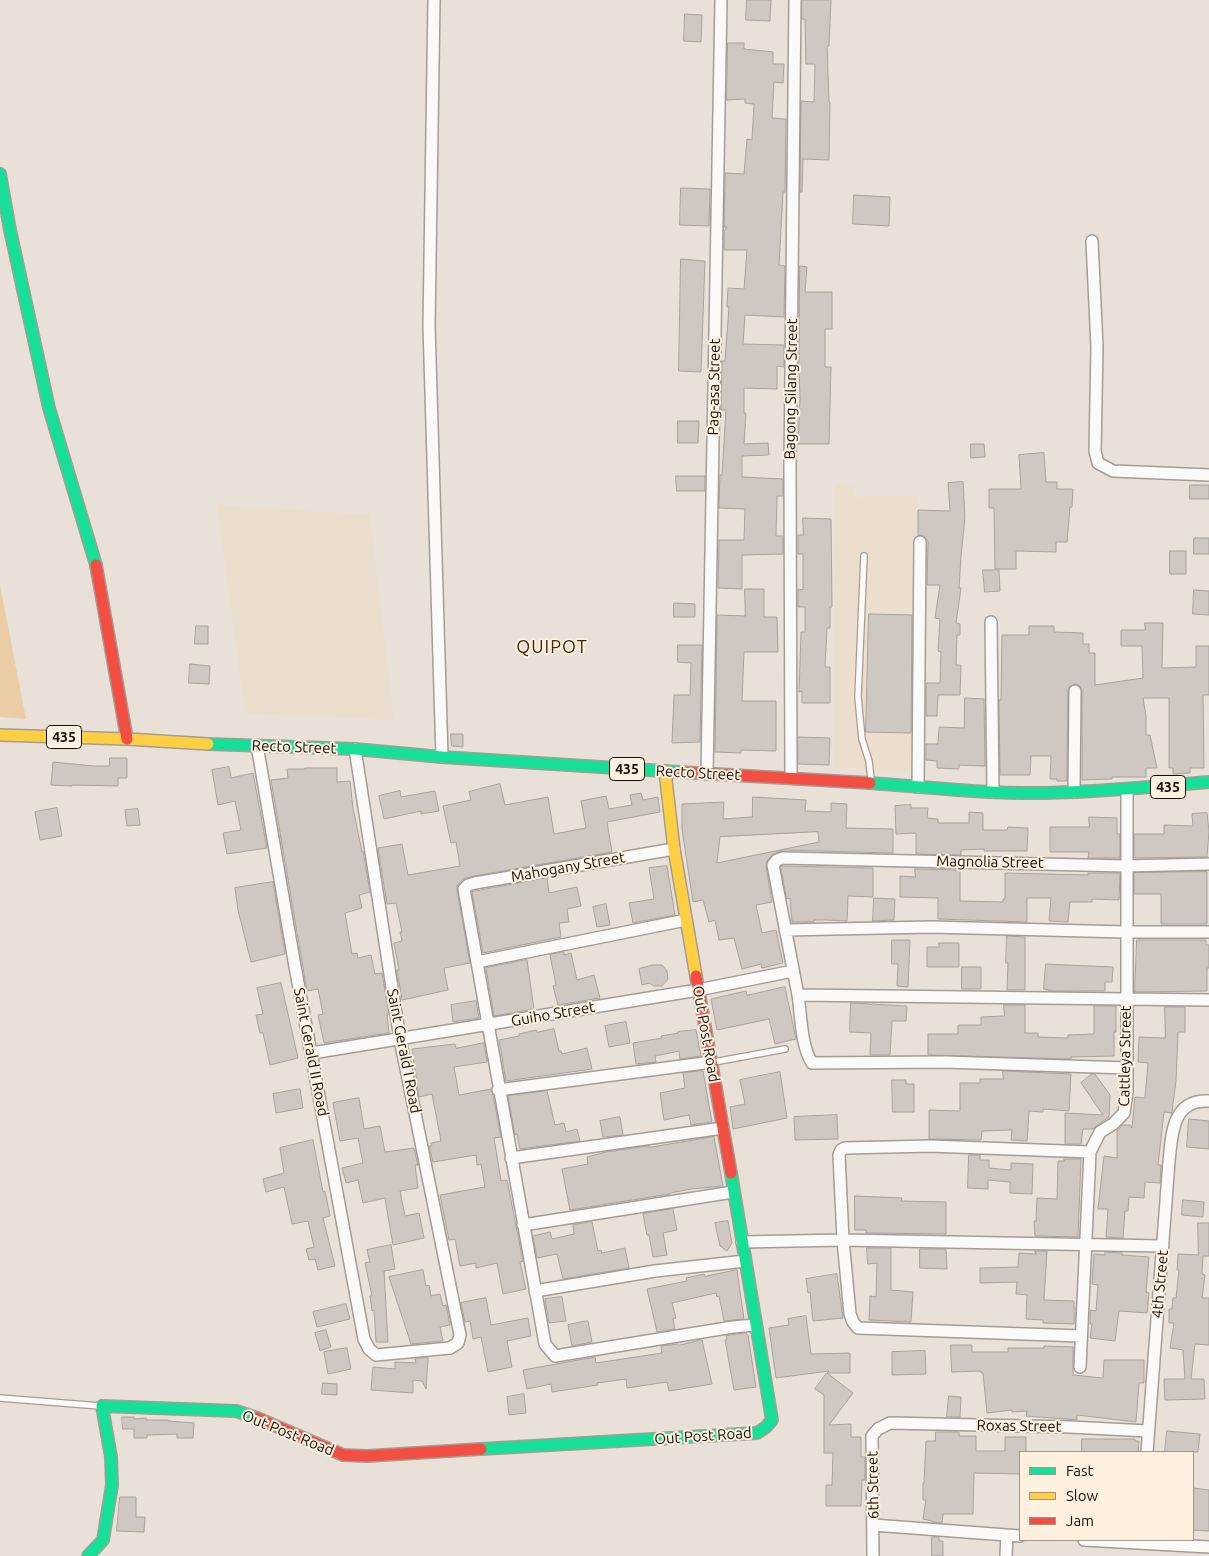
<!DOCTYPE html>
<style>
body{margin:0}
#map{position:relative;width:1209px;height:1556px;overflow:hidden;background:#e9e1d8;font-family:Ubuntu,sans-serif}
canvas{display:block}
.legend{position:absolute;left:1019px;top:1451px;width:175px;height:90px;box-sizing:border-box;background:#fdf0de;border:1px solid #a09689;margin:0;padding:6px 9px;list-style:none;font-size:15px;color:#14100a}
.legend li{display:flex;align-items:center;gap:10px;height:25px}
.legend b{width:25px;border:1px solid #a09689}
</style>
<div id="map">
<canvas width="1209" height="1556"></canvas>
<ul class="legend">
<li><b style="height:6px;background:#16e098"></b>Fast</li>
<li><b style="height:6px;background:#ffcf43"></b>Slow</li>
<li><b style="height:6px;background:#f24e42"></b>Jam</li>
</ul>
</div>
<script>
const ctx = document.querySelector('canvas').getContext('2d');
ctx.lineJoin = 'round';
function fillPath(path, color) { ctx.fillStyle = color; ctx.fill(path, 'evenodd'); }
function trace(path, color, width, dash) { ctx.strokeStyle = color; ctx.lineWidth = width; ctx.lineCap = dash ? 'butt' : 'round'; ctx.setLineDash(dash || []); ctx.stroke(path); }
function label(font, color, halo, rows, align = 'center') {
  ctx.font = font + ' Ubuntu,sans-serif'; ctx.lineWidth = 4; ctx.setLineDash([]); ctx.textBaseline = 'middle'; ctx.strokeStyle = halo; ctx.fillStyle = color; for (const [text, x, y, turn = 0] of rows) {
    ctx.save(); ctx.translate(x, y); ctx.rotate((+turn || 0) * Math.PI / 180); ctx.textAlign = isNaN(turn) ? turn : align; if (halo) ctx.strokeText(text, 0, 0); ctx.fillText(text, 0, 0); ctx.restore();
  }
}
fillPath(new Path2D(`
 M835,484l18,2v11l64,-1 -3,277 -80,-6z
 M217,505l153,10 24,205 -149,-7z`), '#ebdecc');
fillPath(new Path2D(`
 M0,585l26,134 -26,-2z`), '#eacda5');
const building = new Path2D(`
 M747,0h24l-1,21 -24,-1z
 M802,0h29l-2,46h-2l2,56h1l-1,58 -26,-1 -1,33h-2l1,-91 13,1 1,-38h-9l-1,-45h-3z
 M685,14l17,1 -1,27 -17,-1z
 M728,43h16v6l29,3v12h11l-1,19 -9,-1 -2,36 14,1 -1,73h-2l-4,73 6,1 -1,51 -39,-2 -2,29 41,1v22l-7,-1v23l-33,-1v25h2l-2,31 24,-1 1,12 -27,1v21l41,2v17h-6l-1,40h7v18l-41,1v34l-24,-1 1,-48h25l1,-31 -26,-1 1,-33h2l4,-65h-5l1,-49h3l4,-54h-2l1,-19 16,1 3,-39h-23v-19l3,-4h-3l1,-54 19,1 3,-35 5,1 2,-36 -9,-1v-4l-18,1z
 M681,188l29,1 -1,37 -29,-1z
 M854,195l36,2 -1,29 -36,-2z
 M681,259l24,2 -4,111 -22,-1z
 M800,266l7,1 -2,25h27v37h-7v38h6l-2,77h-31l2,-45 -1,-32z
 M678,421h21l-1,22h-20z
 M971,444h13l1,13 -14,1z
 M1044,453l2,29h11v7h16l-1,18h-2l-3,35h-11v10l-40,-1v18h-21l-1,-61h-5v-19h32l-2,-34z
 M676,476h29v15h-28z
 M963,482l2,35 -4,39 -2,32h2l-5,35 4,1v11h-3l-1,30h5l-1,30h-22l-1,21h-11v-33h14l1,-31 -3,-1 2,-32 -5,-1 5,-33h-13l1,-43 -4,-6 -6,-1v-25l32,1 -2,-28z
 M1190,485h19v14h-19z
 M803,518l28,1 1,88h-2v21h-3l-2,39h5v36h-28v-12l-3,1 2,-60h4v-25h-7v-18l5,1v-36h-5v-19h5z
 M1194,538h15v16h-15z
 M1170,551h16v23h-16z
 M983,570h16l1,21 -15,1z
 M745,589h19v28h13l1,35h-34l-2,49h34v50l-35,-1v3l-26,-1 2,-137 28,1z
 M1194,590l15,1v24l-16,-1z
 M674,603l21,1v13h-21z
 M869,614l43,1 -1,118 -45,-1z
 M1145,623h18l-1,45 34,-1v-21h13v49h-6l1,73h-14v5l-17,1v-6h-4v-70h-26l3,18v19h4l7,33h-11v9h-34v2l-30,1v-89l-3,-6 -4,-1 -6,3 -1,4 -1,90h-10v-2h-7l1,-23h-20l-1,19h-30l-1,-75h2l1,-65h27v-9h25v6l29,1v11h6v9h6v32l48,-7 -1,-32h-21v-16h24z
 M196,626h12v18h-13z
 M678,645h24l-2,97 -28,1 2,-48h16l1,-32 -13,-1z
 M190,664l20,2 -1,18 -20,-1z
 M965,698l19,1 1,67 -26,-1v4l-22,-1v-7l-11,-1v-16h12l1,-17 25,1z
 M451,734h12v13l-11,-1z
 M798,737l32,1 -1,27 -31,-1z
 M110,758h17v20h-9v8l-46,-1v1l-21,-1 2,-23 40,4h16z
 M229,767l2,11 22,-5 14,75 -40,6 -4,-21 18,-3 -6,-29 -17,4 -6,-35z
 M305,768h32v14l13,-1 3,27 9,44 1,-1 7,41 -11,3 3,13 -17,5 7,41 5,-1 1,5 13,-3 4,19 7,-1 7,41 -2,1 2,18 -65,10 -6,-28 5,-1 -5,-25 -11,2 -36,-211 17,-2 -1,-9h18z
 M500,784l5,21 43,-8 6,37 32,-6 -5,-27 25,-5 3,13 23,-4 -2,-10 11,-2 2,7 15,-3 2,15 -53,10 5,30 -138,24 -11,3 -6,7v4l13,73 -26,5 4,22 -46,10 -5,-30h2l-5,-27 8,-2 -2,-9h2l-6,-29 -9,1 -9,-56 24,-4 6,31 52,-9 -4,-24 -5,1 -8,-37 28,-6 -2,-8z
 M400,791l1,6 34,-6 4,20 -18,3v-3l-37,8 -5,-23z
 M753,797l53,3 -1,11 26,1v-9l16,1 -1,24 47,1v24l-110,-3 -11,5 -5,6 -1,5 6,36 -16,3 6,28 14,-3 7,33 -21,5 -1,-4 -19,5 -8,-31 -15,2 -4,-20 -6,2 -6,-22 -10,2 -11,-73v-25l42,-2 -1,17 29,-2zM818,832l1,10 -102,21 3,-26z
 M911,805v3h17l-1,10 11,1v4h31v-11l14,1v17h24l1,-3 20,1 -1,23h-43v-2l-23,1v5l-45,-1v-21l-20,1 -1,-28z
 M57,808l5,28 -22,4 -5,-28z
 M138,809l2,16 -13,1 -2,-16z
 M1207,813l2,18 -2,26 -73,1v-24h30v-9l29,1 -1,-12z
 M1089,817l28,1v16h3v24h-32l1,-6h-39v-25h39z
 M667,866l8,49 -42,8 -4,-20 25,-4 -5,-31z
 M781,866l92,2v29l-25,-1 -1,25 -21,-1h-12v2h-22l-2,-24 -3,1z
 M915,869l45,1v31l43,1v-3h2v-26l83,2v-2h32l-1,27 -27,-1v3h-22l-2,20 -19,-1 2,-23h-24v24l-89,-3v-21l-38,-1v-21l15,1z
 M1207,872v52h-46v-30h-27v-21z
 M547,878l2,15 28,-6 4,19 -14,3 2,13 -10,1 2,14 -78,16 -11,-61z
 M273,882l12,72 -34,8 -13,-52 -3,-22z
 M874,898l21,1 -1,21 -21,1z
 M606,904l4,21 -13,2 -4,-20z
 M1007,936l18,1v53h-18l1,-27h-2z
 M892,940h18l-2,47 -11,-1 1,-22h-6z
 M1137,940h69v5h3v23h-2v23l-72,1z
 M939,943h20v24h-32v-20h12z
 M564,952v3l7,-2 6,27 17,-5 6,23 -42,7 -5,-19 3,-1 -6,-30z
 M527,960l7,49 -40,7 -8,-48z
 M1046,964l67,3 -1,15h-7v9h-53l-8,-2z
 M653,965h9l5,6 1,8 -6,7h-8l-5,-3 -7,2 -3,-16z
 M962,967h19v22h-19z
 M281,983l17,75 -28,7 -7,-32h-3l-4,-18 7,-1 -6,-26z
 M785,987l11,52 -21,5 -6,-25 -52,11 -6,-31 35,-8 1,4z
 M476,1001l3,17 -26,4 -2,-17z
 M851,1003l56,3 -1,15h-14l-2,34h-20l1,-22 -21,-1z
 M1004,1005h21v28h13v4l30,1v-3l26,-1v-28h22v26h-2v24l-43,1v2l-143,-4v-21h30v-9h23v-8l23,-1z
 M1165,1007h20v25h-7l-2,49 -4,31v1l-8,-1 -6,53h3l-1,18 -15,-1 -1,16 -15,-1 -1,14h-3l-2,27 -17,-1 2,-28h-10l6,-53 13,2v-27l5,-6h8l2,3 3,-31 10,1 3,-35 -10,-1 1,-25 26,1z
 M626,1022l4,21 -21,4 -4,-21z
 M554,1029l5,22h2l1,3 25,-6 5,21 -86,12 -7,-41 20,-4v-2l17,-4 1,2z
 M696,1030l5,26 -21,3 -1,-8 -24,5 1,6 -20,2 -3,-21 29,-5 -1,-2 17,-3v-1z
 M484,1043l3,19 -33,5 5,28 32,-6 2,6 8,42 -7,1 7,43 6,-1 16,81 -3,1 6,27 -23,5 -6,-31 -21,5v-5l-16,3 -5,-27 -6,1 -9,-45 45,-8 -4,-23 -4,1 -1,-10 -43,7 -4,-16h3l-1,-3 10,-2 -9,-47 -13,3 -7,-48 43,-5 1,4z
 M703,1071l9,51 -21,3 -2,-10 -25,5 -4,-27 25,-5 -2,-15z
 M1003,1071l68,3 -2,37 -26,-2v3l-14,-1 -2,30 -16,-1 1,-10 -30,1 -1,9 -52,-1v-29l31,1v-28h20v-4h23z
 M780,1072l7,46 -54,11 -3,-22 15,-3 -5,-24z
 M1092,1074h3l15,21 -1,22 -13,9 -3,3h-10l-2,15h-16v-31l38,2 -22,-32z
 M892,1080h14v4h8v28h-21z
 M300,1089l3,19 -27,5 -3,-19z
 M547,1091l8,34 9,-2 2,9 11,-3 3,12 -60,8 -3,-15 -2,1 -7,-39z
 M359,1098l5,31 16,-3 5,26 29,-4 4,17h-3l3,23 -18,3 5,25 14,-3 5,25 -31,7 -8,-47 -22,5 -5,-23 -12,3 -4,-15 21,-5 -5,-25 -18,3 -7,-38z
 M837,1115l1,24 -43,1 -1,-23z
 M620,1117l3,18 -20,2 -3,-16z
 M1189,1119l20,2v28l-22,-2z
 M714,1137l9,49 -32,3 -21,4v1l-100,16 -8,-41 26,-5 -1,-7 19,-5 43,-6v1z
 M313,1140l10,52 2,-1 5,25 -7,2 12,48 -17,4 -3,-11 -6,1 -3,-11 8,-2 -6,-26 -16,3 -8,-37 -18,5 -3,-13 21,-6 -4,-25z
 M969,1155h11v5h9v8l22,2v-7l22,1 -1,30 -22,-1v-11l-22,-2v9l-20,-1z
 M1064,1159h17l-3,78 -43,-1 -1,-15h2l1,-23 20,1 1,-38h6z
 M855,1196l47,2 -1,3 45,1v32l-80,-1v-3h-11z
 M1183,1200l21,2 -1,15 -21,-2z
 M673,1209l4,21 -14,3 4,22 -14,2 -4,-22h-2l-4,-21z
 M728,1221l4,22 -5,8 -7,-5 -5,-23z
 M592,1222l6,29 3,-1 1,3 23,-5 4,20 -66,11 -6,-25 -20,4 -4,-22 17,-4 2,7 22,-5 -1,-9z
 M1198,1223h11v33h-6l-1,18 3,1 -3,23h7v47l-14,-1 -4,35h13l1,20 -40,1 -1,-21h21l-2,-29 -13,-2 4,-25h-5v-14h3l1,-11h3l3,-28h-2l1,-16 20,1z
 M391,1245l4,24 -11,2 4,71h-12l-2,-32 -2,1 -2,-15h2l-7,-33 5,-1 -3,-12z
 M867,1248h24v42l22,2 -2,30 -42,-2 1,-24 6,1 1,-34 -9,1z
 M920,1249h26l1,20 -27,-1z
 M1035,1251h12l-3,49 30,1v7h1l-1,16 -31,-1v-3l-17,-1 1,-24 -11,-1 1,-12 -37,1v-15l38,-1 1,-14 17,1z
 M1105,1252l17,1v2l27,2 -3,35 3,1 -2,20 -28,-2 -4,30 -25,-3 2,-14h-2v-14l6,1 2,-26 -6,-1 2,-30 11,1z
 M423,1270l3,16 3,-1 2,11 9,-2 3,12 3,-1 4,20 -10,2 3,14 -32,3 -22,-67z
 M737,1270l7,49 -20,2 -5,-25 -2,1 -1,-4 -44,10 4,15 -3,1 2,10 -18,3 -10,-43 40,-8 -1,-3 18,-4 1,2z
 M837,1274l6,44 -30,3 -3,-29 -2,1 -2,-14z
 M562,1297l4,24 -17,2 -4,-24z
 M486,1298l5,27 37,-7 3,18 -24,5 5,26 -24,5 -7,-35 -8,2 -3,-18 -5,1 -4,-19z
 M346,1304l4,15 -33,8 -4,-15z
 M806,1316l5,38 39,-1v20h-23l2,-2 -53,7 -7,-50 20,-3 -1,-6z
 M588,1321l4,21 -20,4 -4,-21z
 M326,1330l5,17 -11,4 -5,-18z
 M746,1333l2,2 8,52 -22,3 -9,-50 2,-1 -1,-3z
 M702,1340l10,44 -43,7 -2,-9 -40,6 -1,-9 -29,4 1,2 -46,7 -1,-8 -24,5 -4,-19 72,-13 1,6 66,-10 -1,-7 17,-2 1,1z
 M951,1345h21v7h36v-4h36v-2l29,1v28l30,3 1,-18h40v23h-5l-3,39 -59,-7v5l-51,-4 1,-5 -15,1v-2l-25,3 -4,-40h-2v-2l-29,1z
 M347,1348l4,21 -23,5 -4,-22z
 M925,1351l1,23 -34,1v-23z
 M428,1358l-2,31 -4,-8 -9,-1v13l-42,-3 2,-23 22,2v-7l21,1 -1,-4z
 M827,1373l26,20 -24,32 22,-1v13h10v20h4v23h-3l-1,26h-35v-21h6l1,-32h-9v-58l-9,-6z
 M323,1383l14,1v11l-15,-1z
 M524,1394l2,19 -17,2 -2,-18z
 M949,1396l12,1 -1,20h-13z
 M122,1417h12v2l12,-1v2h22v1l26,2 -1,15h-16v-4l-30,1v3h-13v-9h-11z
 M1167,1431l33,3 -2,18h-33z
 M936,1432h23v4h17v15h29v-14h21v15h-6v22l-46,-1 -1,41h-30l-1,9 -10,-1v-1l-9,-2 3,-19h-3v-17h1l2,-42h9z
 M1082,1439h53v2h4l-1,11h-56z
 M1193,1488l16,2v41l-16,-1z
 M120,1497h16v20h9l-1,15 -27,-1z
 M932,1537h7v4h4v15h-11z`);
fillPath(building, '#cfc8c2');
trace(building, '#a9a29c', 1);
const lane = new Path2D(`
 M864,556l-6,141 4,42 7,22 2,18
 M714,1062l71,-13
 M0,1398l100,8`);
const street = new Path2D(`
 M434,0l-5,326 13,431
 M1092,241l5,106 -2,104 3,12 15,8 96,4
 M991,622l2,170
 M257,745l37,216 70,378 5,10 7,6 74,-7 8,-5 2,-8 -60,-296 -45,-290
 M707,774l14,-774
 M791,778l-1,-312 5,-466
 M918,787l2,-245
 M1074,792l1,-101
 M674,849l-199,34 -7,2 -4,4 81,455 10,12 178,-29 22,-2
 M785,930l146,-3 195,5h83
 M477,962l209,-42
 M798,995l411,5
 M312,1053l386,-63 95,-19
 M1127,1068l-182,-6 -133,1c-11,-17 -11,-48 -14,-68 -8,-43 -17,-87 -25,-130l4,-5 6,-2 343,8 83,-2
 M498,1090l214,-28
 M511,1158l212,-30
 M523,1225l210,-33
 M742,1242l101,-2 320,6
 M535,1291l120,-20 90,-10
 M1081,1336l-223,-8 -5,-6 -3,-8 -7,-74 -4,-85 2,-5 4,-2 85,-2 160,6
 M1080,1367l10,-215 10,-20 13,-8 11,-11 3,-21v-302
 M1147,1452l22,-291c3,-27 3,-62 40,-60
 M873,1525l147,11
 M1084,1540l125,7
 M873,1556l-1,-120 6,-7 12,-6 180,4 78,4
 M1006,1556l1,-21`);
const fast = new Path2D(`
 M0,174l10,56 39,178 47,157
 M208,744l147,5 87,8 238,15
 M870,783c58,4 117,11 175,10 55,-1 109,-6 164,-11
 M481,1449l276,-16 9,-6 6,-7 -41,-247
 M88,1556l15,-16 9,-55 -1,-28 -9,-51 134,5 21,7`);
const slow = new Path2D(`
 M0,735l127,4 81,5
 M665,771l9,78 22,127`);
const jam = new Path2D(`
 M96,565l31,174
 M680,772l190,11
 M696,976l35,197
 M257,1418l86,37 24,1 114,-7`);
trace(lane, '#a39d96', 8);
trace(street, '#a39d96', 14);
trace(fast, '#a39d96', 14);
trace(slow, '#a39d96', 14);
trace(jam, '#a39d96', 14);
trace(lane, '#fcfaf9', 5.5);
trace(street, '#fcfaf9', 11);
trace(fast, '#16e098', 11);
trace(slow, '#ffcf43', 11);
trace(jam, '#f24e42', 11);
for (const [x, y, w] of [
 [64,737,35],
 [627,769,35],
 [1168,787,35]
]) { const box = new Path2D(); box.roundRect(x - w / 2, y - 11.5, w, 23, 4); ctx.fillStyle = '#fdf0de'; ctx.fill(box); trace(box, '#14100a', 1); }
label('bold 14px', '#14100a', null, [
 ["435",64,737],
 ["435",627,769],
 ["435",1168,787]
]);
label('15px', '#14100a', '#fdf0de', [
 ["Pag-asa Street",714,387,-89],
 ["Bagong Silang Street",791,389,-89],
 ["Recto Street",294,747,2],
 ["Recto Street",698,773,3],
 ["Magnolia Street",990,862,1],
 ["Mahogany Street",568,867,-10],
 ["Guiho Street",553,1014,-10],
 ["Out Post Road",706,1034,80],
 ["Saint Gerald I Road",404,1051,79],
 ["Saint Gerald II Road",311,1052,79],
 ["Cattleya Street",1125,1056,-89],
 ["4th Street",1160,1284,-85],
 ["Roxas Street",1019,1426,1],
 ["Out Post Road",288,1433,22],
 ["Out Post Road",703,1436,-4],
 ["6th Street",873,1485,-91]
]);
ctx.letterSpacing = '1px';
label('18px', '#44250c', '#fdf0de', [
 ["QUIPOT",552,647]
]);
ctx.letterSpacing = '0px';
</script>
